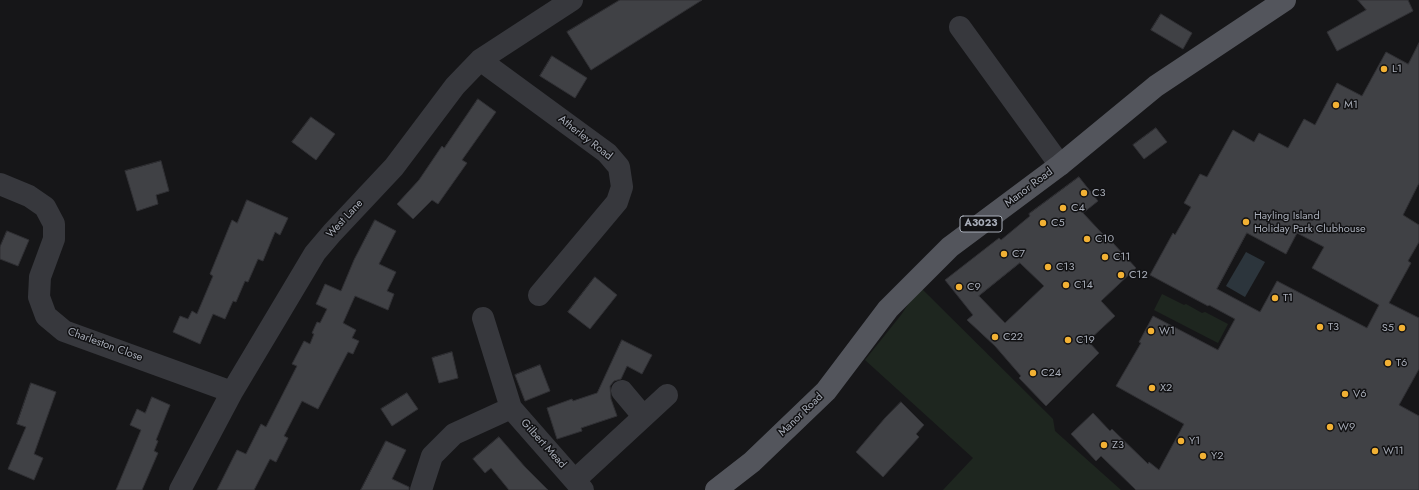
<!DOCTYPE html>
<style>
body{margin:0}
canvas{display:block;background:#161618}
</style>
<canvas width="1419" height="490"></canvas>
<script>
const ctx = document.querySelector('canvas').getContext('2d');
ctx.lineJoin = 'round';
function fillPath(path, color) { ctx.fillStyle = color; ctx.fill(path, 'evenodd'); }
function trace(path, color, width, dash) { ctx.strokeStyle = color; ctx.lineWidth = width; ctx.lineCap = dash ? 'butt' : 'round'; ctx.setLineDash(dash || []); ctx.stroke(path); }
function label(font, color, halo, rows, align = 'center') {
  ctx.font = font + ' Jost,sans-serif'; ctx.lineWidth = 3; ctx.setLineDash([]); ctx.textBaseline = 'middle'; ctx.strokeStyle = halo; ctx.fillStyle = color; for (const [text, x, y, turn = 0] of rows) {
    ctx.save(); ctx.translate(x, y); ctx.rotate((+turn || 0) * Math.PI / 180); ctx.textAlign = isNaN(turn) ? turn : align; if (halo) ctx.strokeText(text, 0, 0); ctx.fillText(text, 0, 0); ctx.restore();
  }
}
fillPath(new Path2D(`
 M920,287l133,132 2,12 66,59h-178l30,-32 -108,-98 36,-45z
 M1162,294l22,11 2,-1 16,9 3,-1 23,12 -10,19 -64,-33z`), '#1e261f');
fillPath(new Path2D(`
 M1246,252l19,10 -20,35 -19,-11z`), '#2c353c');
const building = new Path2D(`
 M620,0h82l-111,70 -24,-38z
 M1358,0h50l5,11 -76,40 -10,-19 39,-22z
 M1161,14l31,19 -9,16 -32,-19z
 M1419,43v140l-16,32 16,10v17l-11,19 3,2 -22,40 30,15v51l-20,36 20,11v74h-283l-35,-34 -5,5 -25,-27 22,-21 17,18 2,-2 36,35 1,-2 10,8 25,-46 -68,-38 25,-43 -2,-1 14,-26 65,34 17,-31 -26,-14 -1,1 -58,-31 23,-42 2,2 16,-28 -7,-4 16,-29 7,3 26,-47 21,12 5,-9 29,15 16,-29 11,6 22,-42 25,13 24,-44 22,12zM1247,233l39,21 11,-21 27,14 -12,21 67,37 -12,23 -90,-47 -17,31 -43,-23z
 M552,56l35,22 -12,20 -35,-22z
 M478,99l18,13 -34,48 5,3 -29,41 -6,-4 -19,19 -16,-15 22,-24 23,-34 2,2z
 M311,117l24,17 -19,26 -24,-18z
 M1156,128l11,14 -23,17 -11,-14z
 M161,161l8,30 -13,4 2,9 -21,7 -12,-40z
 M1079,177l19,24 -15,12 29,31 1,-1 23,25 -35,33 14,15 -27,25 11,12 -53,53 -27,-28 2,-2 -26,-30 -28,-26 6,-5 -28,-35 54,-42 2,2 29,-24 -1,-2zM1020,263l24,23 -39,37 -26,-27z
 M247,200l41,18 -8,17 -5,-3 -12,29 -5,-2 -10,23 -3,-1 -9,21 -3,-1 -8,18 -12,-5 -13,30 -27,-12 7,-16 8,3 4,-8 5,3 16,-38 -3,-2 22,-54 5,3z
 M375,220l21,11 -17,33 17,8 -9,19 7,3 -6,16 -33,-14 -12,27 13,7 -4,8 7,3 -6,13 -5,-2 -30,57 -16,-8 -18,35 4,2 -12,24 -6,-3 -16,31h-37l20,-40 9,4 15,-30 5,3 31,-61 -5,-2 12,-23 6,3 4,-10 -2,-1 5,-11 3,1 7,-14 -11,-5 9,-20 16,7 13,-31z
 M7,231l22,9 -11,26 -18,-7v-12z
 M595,277l22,18 -27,34 -22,-17z
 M622,340l30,15 -10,19 -15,-8 -6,13 -7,2 -4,5 1,13 6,17 -36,12 1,3 -25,8 -10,-31 25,-9 1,2 24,-8z
 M452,352l6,26 -19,5 -7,-25z
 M540,365l10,26 -25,10 -10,-26z
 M31,383l25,9 -22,62 9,4 -9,22 -26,-11 18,-42 -9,-3z
 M407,393l11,16 -26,17 -11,-17z
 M152,397l18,8 -14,35 2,1 -4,10 4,2 -16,37h-26l25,-60 -11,-5 7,-16 8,4z
 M901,402l23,23 -8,9 3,3 -36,40 -27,-25 29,-34z
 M499,437l26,30 23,23h-39l-18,-22 -6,5 -12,-14z
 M386,441l20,9 -14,29 17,8v3h-48z`);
fillPath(building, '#404145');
trace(building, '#303034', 1);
trace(new Path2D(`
 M960,27l100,138
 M480,60l127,93 12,14 3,20 -5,15 -78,93
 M0,184l29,12 16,11 9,17v15l-14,38 -1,20 7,19 18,15 168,61
 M483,318l28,90 72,82
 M622,391l21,25
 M575,480l92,-85
 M180,490l52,-98 83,-139 17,-20 62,-66 61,-81 25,-26 92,-60
 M421,490l11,-34 22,-22 57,-26`), '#37383d', 22);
trace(new Path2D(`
 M716,490l36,-28 74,-71 62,-82 62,-62 110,-82 96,-79 129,-86`), '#53555c', 22);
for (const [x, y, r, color] of [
 [1384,69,4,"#f2b134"],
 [1336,105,4,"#f2b134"],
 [1084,193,4,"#f2b134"],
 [1063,208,4,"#f2b134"],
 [1246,222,4,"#f2b134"],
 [1043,223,4,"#f2b134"],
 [1087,239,4,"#f2b134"],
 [1004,254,4,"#f2b134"],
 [1105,257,4,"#f2b134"],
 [1048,267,4,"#f2b134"],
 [1121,275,4,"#f2b134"],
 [1066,285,4,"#f2b134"],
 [959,287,4,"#f2b134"],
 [1275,298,4,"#f2b134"],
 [1320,327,4,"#f2b134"],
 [1402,328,4,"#f2b134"],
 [1151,331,4,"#f2b134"],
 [995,337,4,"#f2b134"],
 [1068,340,4,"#f2b134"],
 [1388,363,4,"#f2b134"],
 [1033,373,4,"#f2b134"],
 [1152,388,4,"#f2b134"],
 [1345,394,4,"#f2b134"],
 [1330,427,4,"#f2b134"],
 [1181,441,4,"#f2b134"],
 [1104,445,4,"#f2b134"],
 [1375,451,4,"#f2b134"],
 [1203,456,4,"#f2b134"]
]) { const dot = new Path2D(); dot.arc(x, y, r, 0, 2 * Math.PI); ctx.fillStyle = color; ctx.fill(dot); trace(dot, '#111113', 1.5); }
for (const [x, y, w] of [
 [981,224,42]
]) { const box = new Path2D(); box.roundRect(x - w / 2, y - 8, w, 16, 3); ctx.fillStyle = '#111113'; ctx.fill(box); trace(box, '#a8adb8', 1); }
label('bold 10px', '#a8adb8', null, [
 ["A3023",981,224]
]);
label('11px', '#a8adb8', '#111113', [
 ["L1",1392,69],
 ["M1",1344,105],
 ["C3",1092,193],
 ["C4",1071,208],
 ["Hayling Island",1254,216],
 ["Holiday Park Clubhouse",1254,229],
 ["C5",1051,223],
 ["C10",1095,239],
 ["C7",1012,254],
 ["C11",1113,257],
 ["C13",1056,267],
 ["C12",1129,275],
 ["C14",1074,285],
 ["C9",967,287],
 ["T1",1283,298],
 ["T3",1328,327],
 ["S5",1394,328,"right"],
 ["W1",1159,331],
 ["C22",1003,337],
 ["C19",1076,340],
 ["T6",1396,363],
 ["C24",1041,373],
 ["X2",1160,388],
 ["V6",1353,394],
 ["W9",1338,427],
 ["Y1",1189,441],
 ["Z3",1112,445],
 ["W11",1383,451],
 ["Y2",1211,456]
], 'left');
label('11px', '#a8adb8', '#111113', [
 ["Atherley Road",585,138,38],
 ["Manor Road",1029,188,-37],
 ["West Lane",345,219,-47],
 ["Charleston Close",105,345,20],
 ["Manor Road",801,415,-44],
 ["Gilbert Mead",543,444,48]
]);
</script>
